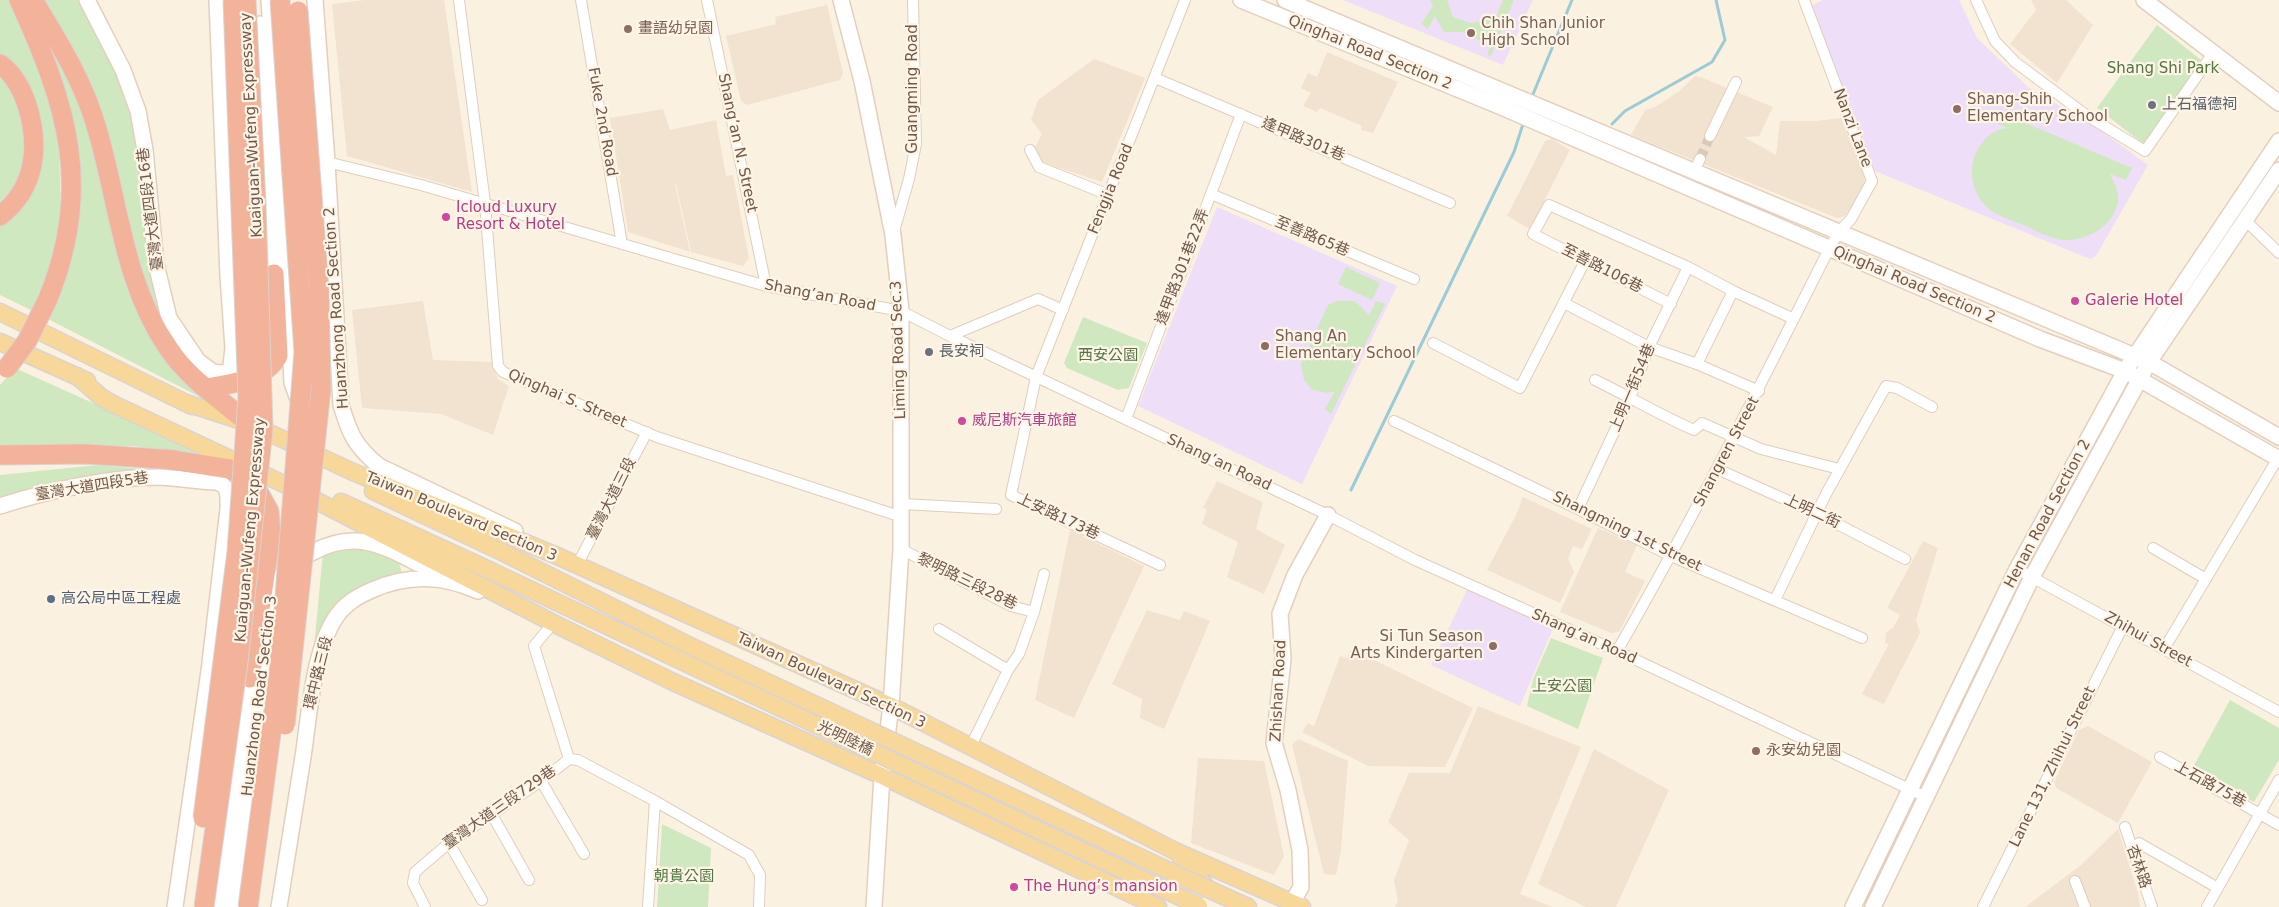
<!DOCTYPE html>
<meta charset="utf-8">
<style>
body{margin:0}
canvas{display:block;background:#fbf1e1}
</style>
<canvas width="2279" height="907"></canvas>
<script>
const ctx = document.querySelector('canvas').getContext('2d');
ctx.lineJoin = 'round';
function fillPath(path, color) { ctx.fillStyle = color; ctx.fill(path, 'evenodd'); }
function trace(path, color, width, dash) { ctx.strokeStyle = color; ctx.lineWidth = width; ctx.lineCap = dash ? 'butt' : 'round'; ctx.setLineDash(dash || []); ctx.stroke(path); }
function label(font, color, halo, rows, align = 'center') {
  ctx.font = font + ' "DejaVu Sans","Noto Sans TC",sans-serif'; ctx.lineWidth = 4.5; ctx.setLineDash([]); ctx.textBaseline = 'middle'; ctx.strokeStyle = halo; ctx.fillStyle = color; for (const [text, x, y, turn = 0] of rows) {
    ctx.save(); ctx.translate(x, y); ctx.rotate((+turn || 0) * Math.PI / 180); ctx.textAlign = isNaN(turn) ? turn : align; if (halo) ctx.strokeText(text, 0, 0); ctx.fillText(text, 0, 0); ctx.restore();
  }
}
fillPath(new Path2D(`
 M365,0h79l28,192 -125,-36 -15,-152z
 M2031,0h35l27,25 -36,58 -47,-39 26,-34z
 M827,5l16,68 -3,7 -93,25 -6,-4 -15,-65 50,-12 -1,-7z
 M1327,52l71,30 -25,51 -12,-3 1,-4 -42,-18 -3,4 -14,-6 8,-13 -10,-5 7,-15 9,4z
 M1094,59l51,19 -43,104 -73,-24 13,-24 -11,-14 7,-20z
 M1695,76l8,2 70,29 -14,29 -15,1 32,18 4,-34h36l25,-3 24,60 -1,8 -19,30 -8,2 -206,-83 14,-25 10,-3 23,-15z
 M663,109l7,21 46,-10 10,56 7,-1 16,83 -6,8 -52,-14 -15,-68 7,-2 -8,2 15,68 -62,-20 -18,-114z
 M1552,139l18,11 -40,79 -23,-13 38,-75z
 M423,301l10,59 59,2 6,17 11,7 -16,49 -52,-21 -79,-6 -10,-98z
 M1217,481l46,21 -7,27 29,16 -21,49 -37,-17 11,-35 -36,-18 5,-14 -4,-2z
 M1523,497l69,32 -10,20 -9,-3 -5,12 6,14 -14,31 -73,-33 29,-55z
 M1598,528l39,17 -12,27 20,9 -26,51 -8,1 -51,-21z
 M1070,530l74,36 -70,152 -39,-18z
 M1923,541l15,7 -22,72 4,13 -36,71 -3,-1 -19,-9 27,-50 -4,-1 1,-11 7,-4 7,-13 -13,-7z
 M1147,610l33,10 4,-9 26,10 -46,108 -24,-11 2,-19 -30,-15z
 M1351,649l122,59 -28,59 -77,-1 -66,-34 6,-9 6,3 26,-70 7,2z
 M1478,706l103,41 -61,147 33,13h-158l3,-6 -4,-21 15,-40 -21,-18 21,-49h41z
 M2088,726l64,36 -34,61 -62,-35 -2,-6 25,-52z
 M1298,739l50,22 -7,90 -5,24 -12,-1 -32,-129z
 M1594,749l75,41 -53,117h-30l-48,-23z
 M1198,758l66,3 20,95 -10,19 -83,-32z
 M2118,829l20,64 2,14h-115l56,-42z`), '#f2e3d0');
fillPath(new Path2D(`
 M1343,0h190l-30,65z
 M1823,0h136l18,38 52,50 71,42 48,35 -52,91 -6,3 -215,-88 -67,-163z
 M1217,207l180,79 -95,198 -164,-78z
 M1468,588l86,38 -34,80 -89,-41z`), '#eedef7');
fillPath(new Path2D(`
 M0,0h14l35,90 10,54 2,70 -12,58 -16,39 -33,-16v-73l38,-64 -38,-102z
 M41,0h40l36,73 11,30 8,39 15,113 8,38 51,84 -2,5 -12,-10 -40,-54z
 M1430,0h17l6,17 17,6 25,-4 8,-19h11l-23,56 -4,-1 7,-18 -15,3 -16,-8h-19l-9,-16 -7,13 -7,-5 12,-18z
 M32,5l46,81 47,180 79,127 -2,5 -154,-79 29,-128z
 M2157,25l48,38 -60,82 -48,-37z
 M0,74l8,9 16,32 1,51 -11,22 -14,15z
 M1997,111l135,57 -6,12 -16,-6c3,7 7,13 8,21 2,28 -30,47 -56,45 -13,-2 -27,-10 -39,-15 -9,-4 -19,-7 -28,-12 -20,-11 -29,-39 -19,-60 6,-13 16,-23 31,-25l-15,-7z
 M1346,267l34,16 -8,17 -34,-16z
 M1336,301h19l14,14 7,-14 9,3 -54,110 -6,-5 10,-18 -7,2 -15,-3 -9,-10 -3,-16 27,-59z
 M1083,317l64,26 -18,45 -11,2 -51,-22 -3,-5z
 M15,368l187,84 -3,4 -65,-10 -134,1v-62z
 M98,465l43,4 -97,16 -44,13v-23z
 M361,544l37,17 4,11 -19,5 -24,12 -41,63 -4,-5 9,-94z
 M1551,638l52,20 -25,71 -51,-23 6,-27z
 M2230,700l49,28v32l-25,42 -62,-33z
 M662,824l49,24 -3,59h-51z`), '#d0e8c0');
trace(new Path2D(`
 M1531,99l41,-99
 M1612,124l13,-13 87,-49 13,-22 -9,-40
 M1351,490l163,-338 10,-31`), '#9dcbd5', 3);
trace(new Path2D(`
 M1700,159l10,-23`), '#d8cbbb', 10, [10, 5]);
const street = new Path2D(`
 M459,0l26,203 13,163 5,6 154,65 245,80
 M581,0l41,244
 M707,0l59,286
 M1976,0l19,41 20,21 71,53 59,36 68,-98
 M1155,78l295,125
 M1710,136l26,-54
 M1030,150l9,17 70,28
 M327,162l94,23 345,101 135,25 49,25 378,179 87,45 202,91 309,146
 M1694,172l6,-13
 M1211,194l203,85
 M2245,220l34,33
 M894,231l15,-52 7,-35 -3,-144
 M1564,303l85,44 48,17 62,27
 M1671,304l-138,-70 16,-29 139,62 45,24 61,28
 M950,336l88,-37 25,11
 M1433,343l87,45 65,-127
 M1697,364l36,-73
 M1595,380c33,16 65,35 99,50l8,-7 59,26 78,20
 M1126,419l115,-305
 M1394,421l184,88 93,47 191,82
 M1717,469l101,45 87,45
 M902,504l94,5
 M1578,509l52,-111 19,-51 39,-80
 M2153,548l53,31
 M901,549l110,57 23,6
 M577,565l70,-133
 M1160,565l-149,-70 25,-118 149,-377
 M2017,569l262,143
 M1775,600l51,-106 60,-108 11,2 35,19
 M553,623l-19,23 35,113
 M939,629l69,41
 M2164,649l114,-191
 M1617,651c76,-132 144,-267 212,-402l10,-17 12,-13 21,-38 -68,-181
 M970,748l38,-78 11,-16 15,-42 10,-38
 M2160,757l119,68
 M569,759l9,1 77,41 94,54 11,20 -1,32
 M541,781l43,73
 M491,813l38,67
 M2125,827l27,80
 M449,843l33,57
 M2139,843l79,45
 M2075,881l10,26
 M425,907l-12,-24 2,-11 34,-29 92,-62 28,-22
 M648,907l7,-106
 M1983,907l140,-281
 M2207,907l72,-127`);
const secondary = new Path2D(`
 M87,0l36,70 15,41 7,39 11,114 13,54 29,43 15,11 17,2
 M217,0l11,276 5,72 -3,26
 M269,0l18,273 5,110 7,19
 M315,0l12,162 14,243c9,30 14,41 38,61l136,65
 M841,0l21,81 31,154 8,76v238l-10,157 -9,70 -8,131
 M1241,0l258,106 541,233 85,32 154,88
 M1285,0l864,362 130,75
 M2144,0l135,103
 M260,24l14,250 -2,9
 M0,506c46,-15 110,-29 158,-29 19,1 39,4 58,5 14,3 12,15 12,27l-19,162 -34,236
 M1292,903l9,-16 -1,-37 -12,-60 -14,-47 9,-84 -3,-45 15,-39 33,-60
 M219,907l31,-229
 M233,907l41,-319c11,-20 20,-26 39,-36 40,-21 65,-9 102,10 8,4 17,6 25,10
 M279,907c8,-50 16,-100 24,-150 6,-40 10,-103 31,-137 9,-15 22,-23 38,-30 36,-16 70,-15 106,1
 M1853,907l164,-338 108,-198 154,-230
 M1873,907l159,-330 117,-215 130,-192`);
const primary = new Path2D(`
 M0,312l192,94
 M0,342l87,39
 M77,376l24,21 12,7 175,82 265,137 118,58 211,95 276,131
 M183,402l65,21 105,49 202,83 336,151 284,145 127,56
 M373,491l129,61
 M341,502l150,69
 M1180,856l28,33 40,18`);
const highway = new Path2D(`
 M19,0c48,105 75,188 28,301
 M33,0c25,41 51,82 64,129 22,74 26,153 71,219 20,30 53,52 80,75
 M0,64c13,9 22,26 27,41 13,41 9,83 -27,111
 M206,388c26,-4 58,-8 72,-32l-4,-82
 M0,455l86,-1 90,6
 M165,459l65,10 12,7 17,17 10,18 2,23 -21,144`);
trace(street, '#dfcebd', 12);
trace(secondary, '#e3cfbc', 18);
trace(primary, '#dad4d0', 19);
trace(highway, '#dad4d0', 21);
trace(street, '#fff', 10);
trace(secondary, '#fff', 15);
trace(primary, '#f8d79b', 16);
trace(highway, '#f3b29a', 19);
const primaryBridge = new Path2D(`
 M502,552l182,91 524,246
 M491,571l708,335`);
const highwayBridge = new Path2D(`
 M7,368l20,-27 20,-40
 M285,725l36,-336 -2,-101 -21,-277
 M203,818l34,-266 11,-155 -15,-397
 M204,907l34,-245 25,-233 -7,-225 -10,-204
 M248,907l31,-234 25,-321 -24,-352`);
trace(primaryBridge, '#dad4d0', 19, []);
trace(highwayBridge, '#dad4d0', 21, []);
trace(primaryBridge, '#f8d79b', 16);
trace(highwayBridge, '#f3b29a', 19);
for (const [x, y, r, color] of [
 [628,29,5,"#8d6e63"],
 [1471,33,5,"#8d6e63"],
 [2152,105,5,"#6b7280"],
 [1957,109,5,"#8d6e63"],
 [446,217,5,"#d1479c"],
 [2075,301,5,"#d1479c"],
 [1265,346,5,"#8d6e63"],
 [929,352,5,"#6b7280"],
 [962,421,5,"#d1479c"],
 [51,599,5,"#5c6f8a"],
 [1493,646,5,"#8d6e63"],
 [1756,751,5,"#8d6e63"],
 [1014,887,5,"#d1479c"]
]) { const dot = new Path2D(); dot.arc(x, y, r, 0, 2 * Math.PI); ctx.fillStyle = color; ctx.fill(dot); trace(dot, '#fef5e7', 2); }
label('15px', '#785e54', '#fef5e7', [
 ["Chih Shan Junior",1481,24],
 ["High School",1481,41],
 ["畫語幼兒園",638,29],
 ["Shang-Shih",1967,100],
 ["Elementary School",1967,117],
 ["Shang An",1275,337],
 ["Elementary School",1275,354],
 ["Si Tun Season",1483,637,"right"],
 ["Arts Kindergarten",1483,654,"right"],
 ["永安幼兒園",1766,751]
], 'left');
label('15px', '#715849', '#fef5e7', [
 ["Qinghai Road Section 2",1370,53,22],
 ["Guangming Road",913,89,-90],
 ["Fuke 2nd Road",602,122,80],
 ["Kuaiguan-Wufeng Expressway",252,125,-93],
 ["Nanzi Lane",1852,128,69],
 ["逢甲路301巷",1303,140,23],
 ["Shang’an N. Street",737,143,78],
 ["Fengjia Road",1111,189,-68],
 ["臺灣大道四段16巷",151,209,-97],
 ["至善路65巷",1312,237,23],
 ["逢甲路301巷22弄",1183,267,-69],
 ["至善路106巷",1602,269,27],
 ["Qinghai Road Section 2",1914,285,23],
 ["Shang’an Road",820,296,11],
 ["Huanzhong Road Section 2",337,308,-94],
 ["Liming Road Sec.3",899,350,-92],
 ["上明一街54巷",1633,388,-67],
 ["Qinghai S. Street",567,399,23],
 ["Shangren Street",1727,452,-62],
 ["Shang’an Road",1219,463,25],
 ["臺灣大道四段5巷",92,487,-9],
 ["臺灣大道三段",612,499,-63],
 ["上明二街",1812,512,25],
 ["Henan Road Section 2",2048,514,-62],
 ["Taiwan Boulevard Section 3",461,517,23],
 ["上安路173巷",1058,517,25],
 ["Kuaiguan-Wufeng Expressway",251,530,-85],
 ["Shangming 1st Street",1627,532,26],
 ["黎明路三段28巷",967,582,26],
 ["Shang’an Road",1584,637,24],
 ["Zhihui Street",2148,640,29],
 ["環中路三段",319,673,-76],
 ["Taiwan Boulevard Section 3",831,681,25],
 ["Zhishan Road",1279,691,-87],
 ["Huanzhong Road Section 3",260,696,-83],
 ["光明陸橋",845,739,26],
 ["Lane 131, Zhihui Street",2053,767,-64],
 ["上石路75巷",2210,785,29],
 ["臺灣大道三段729巷",500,808,-35],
 ["杏林路",2138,867,71]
]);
label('15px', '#517742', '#fef5e7', [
 ["Shang Shi Park",2163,69],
 ["西安公園",1108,356],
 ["上安公園",1562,687],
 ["朝貴公園",684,877]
]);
label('15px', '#5b616d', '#fef5e7', [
 ["上石福德祠",2162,105],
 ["長安祠",939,352]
], 'left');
label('15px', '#b23c85', '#fef5e7', [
 ["Icloud Luxury",456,208],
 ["Resort & Hotel",456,225],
 ["Galerie Hotel",2085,301],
 ["威尼斯汽車旅館",972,421],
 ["The Hung’s mansion",1024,887]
], 'left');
label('15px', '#4e5e75', '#fef5e7', [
 ["高公局中區工程處",61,599]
], 'left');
</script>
